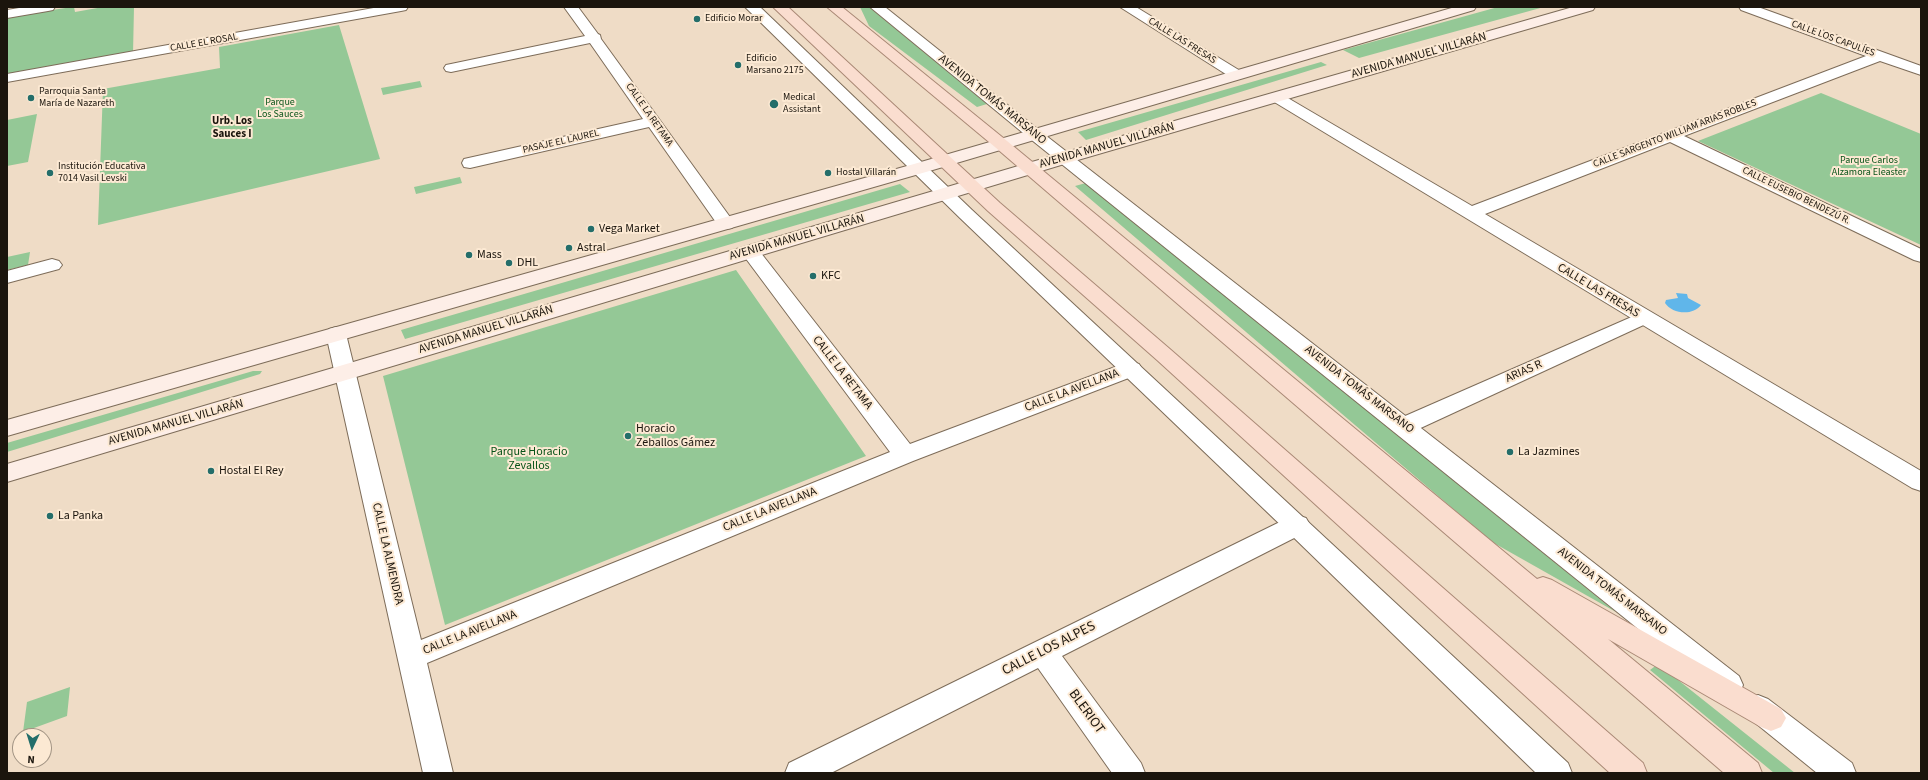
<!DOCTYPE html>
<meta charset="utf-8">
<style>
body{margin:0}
#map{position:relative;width:1928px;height:780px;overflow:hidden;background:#efdcc6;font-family:"Source Sans 3",sans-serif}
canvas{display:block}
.frame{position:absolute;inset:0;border:8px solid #1b150d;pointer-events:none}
.north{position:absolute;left:12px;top:728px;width:40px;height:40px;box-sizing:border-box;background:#fce9d3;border:1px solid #a29484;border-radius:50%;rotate:184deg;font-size:11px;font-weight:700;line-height:16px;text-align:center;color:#1b150d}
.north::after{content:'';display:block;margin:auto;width:14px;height:18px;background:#246e6a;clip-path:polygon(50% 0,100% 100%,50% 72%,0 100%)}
</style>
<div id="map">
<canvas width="1928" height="780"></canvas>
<div class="frame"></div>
<div class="north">N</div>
</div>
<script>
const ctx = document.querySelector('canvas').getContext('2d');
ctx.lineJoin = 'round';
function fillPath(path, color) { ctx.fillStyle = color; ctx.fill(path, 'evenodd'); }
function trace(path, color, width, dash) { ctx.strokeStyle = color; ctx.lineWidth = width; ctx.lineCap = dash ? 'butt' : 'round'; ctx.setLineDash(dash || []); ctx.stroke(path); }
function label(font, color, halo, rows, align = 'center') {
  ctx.font = font + ' "Source Sans 3",sans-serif'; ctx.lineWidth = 4; ctx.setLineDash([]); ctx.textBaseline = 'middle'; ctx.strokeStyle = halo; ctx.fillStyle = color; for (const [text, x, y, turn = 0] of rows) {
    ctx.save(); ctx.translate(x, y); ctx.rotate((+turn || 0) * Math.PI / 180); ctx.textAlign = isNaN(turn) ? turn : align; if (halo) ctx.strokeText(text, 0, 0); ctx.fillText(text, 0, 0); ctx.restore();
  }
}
fillPath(new Path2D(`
 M72,7h2l1,5 28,-5h31l-1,47 -126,21v-58z
 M860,7h9l118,97 -10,3 -108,-81z
 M1498,7h46l-185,51 -16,-8z
 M339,25l41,134 -282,66 5,-136 117,-21 -1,-21z
 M1321,62l6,3 -241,75 -8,-8z
 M420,81l2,6 -39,8 -2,-7z
 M1821,93l100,41v111l-223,-104z
 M37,114l-9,48 -21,4v-46z
 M460,177l2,6 -46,11 -2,-7z
 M1086,183l530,429 -124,-70 -417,-356z
 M900,184l10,8 -505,147 -4,-9z
 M30,252l-2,13 -21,5v-13z
 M736,270l130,186 -421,169 -62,-249z
 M253,371h9l-2,3 -253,78v-9z
 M1658,664l137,109h-21l-124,-103z
 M70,687l-3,29 -44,16 4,-30z`), '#94c896');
fillPath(new Path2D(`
 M1676,293l11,1 1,4 13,7c-8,11 -29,9 -36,-2l1,-3 12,-2z`), '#60b6ea');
const pedestrian = new Path2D(`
 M1643,312l7,2 3,4 -3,4 -238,110 -8,2 -8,-2 -3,-6 3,-6z`);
const minor = new Path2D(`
 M25,7h30l-2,3 -5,1 -41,7v-8z
 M379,7h29l-2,3 -5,1 -394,71v-8z
 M564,7h14l20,27 2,1 1,4 134,185 -3,4 -6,1 -6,-1 -71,-101 -179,41 -6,-1 -2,-4 2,-4 179,-40 -53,-76 -139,29 -5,-1 -2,-3 2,-3 5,-1 134,-28z
 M1120,7h16l106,65 2,3 -2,3h-10z
 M1739,7h19l163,59v9l-41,-14 -196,75 237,113v13l-7,-2 -244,-118 -185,72 436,257v20l-9,-3 -641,-388 -3,-3 3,-3h10l191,112 394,-150 -125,-46z
 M750,246l7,2 153,196 213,-80 8,-2 8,2 3,5 -3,5 -226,87 -486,202 26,110h-30l-97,-439 3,-5 7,-2 7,2 3,5 75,306 469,-188 -149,-200 2,-4z
 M52,259l7,2 3,4 -3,4 -52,14v-12z
 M1297,515l9,3 4,7 -4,7 -244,124 79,107 4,10h-33l-74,-105 -207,105h-46l4,-10 499,-245z`);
const tertiary = new Path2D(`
 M745,7h15l212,203 596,553 4,10h-36l-248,-241 -328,-314z
 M870,7h15l155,124 699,545 4,9 -4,9 -10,4 -10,-4 -691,-557z
 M1758,695l10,4 84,64 4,10h-39l-69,-56 -5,-9 5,-9z`);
const secondary = new Path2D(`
 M1455,7h21l-2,3 -548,162 -919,264v-16l907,-256z
 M1573,7h22l-2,3 -522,152 -1064,320v-18l1052,-310z`);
const primary = new Path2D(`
 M773,7h15l212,196 171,147 472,413 4,10h-37l-453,-413 -169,-149z
 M827,7h15l165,134 530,438 6,-2 9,3 229,129 5,9 -5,9 -10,4 -10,-4 -153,-88 150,124 4,10h-38l-729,-626z`);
trace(pedestrian, '#7d6c59', 2);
trace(minor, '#7d6c59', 2);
trace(tertiary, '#7d6c59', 2);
trace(secondary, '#7d6c59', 2);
trace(primary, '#aa8976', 2);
fillPath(pedestrian, '#fff');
fillPath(minor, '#fff');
fillPath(tertiary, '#fff');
fillPath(secondary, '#fdeee7');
fillPath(primary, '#faddcf');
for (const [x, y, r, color] of [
 [697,19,4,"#246e6a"],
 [738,65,4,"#246e6a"],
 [31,98,4,"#246e6a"],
 [774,104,5,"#246e6a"],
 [50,173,4,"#246e6a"],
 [828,173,4,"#246e6a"],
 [591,229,4,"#246e6a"],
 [569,248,4,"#246e6a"],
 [469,255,4,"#246e6a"],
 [509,263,4,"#246e6a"],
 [813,276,4,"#246e6a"],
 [628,436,4,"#246e6a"],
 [1510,452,4,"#246e6a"],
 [211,471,4,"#246e6a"],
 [50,516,4,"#246e6a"]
]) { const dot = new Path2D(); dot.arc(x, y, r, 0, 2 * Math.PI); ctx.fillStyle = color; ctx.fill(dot); trace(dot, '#fce9d3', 1.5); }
label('10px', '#1b150d', '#fce9d3', [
 ["Edificio Morar",705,19],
 ["Edificio",746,59],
 ["Marsano 2175",746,71],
 ["Parroquia Santa",39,92],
 ["María de Nazareth",39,104],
 ["Medical",783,98],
 ["Assistant",783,110],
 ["Institución Educativa",58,167],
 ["7014 Vasil Levski",58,179],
 ["Hostal Villarán",836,173]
], 'left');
label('10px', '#1b150d', '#fce9d3', [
 ["CALLE LOS CAPULÍES",1833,39,20],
 ["CALLE LAS FRESAS",1182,41,32],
 ["CALLE EL ROSAL",204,43,-10],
 ["CALLE LA RETAMA",649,115,55],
 ["CALLE SARGENTO WILLIAM ARIAS ROBLES",1675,134,-21],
 ["PASAJE EL LAUREL",561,142,-13],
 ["CALLE EUSEBIO BENDEZÚ R.",1796,196,26]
]);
label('10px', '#075318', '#fce9d3', [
 ["Parque",280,103],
 ["Los Sauces",280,115],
 ["Parque Carlos",1869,161],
 ["Alzamora Eleaster",1869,173]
]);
label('bold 11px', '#1b150d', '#fce9d3', [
 ["Urb. Los",232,122],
 ["Sauces I",232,135]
]);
label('12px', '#1b150d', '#fce9d3', [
 ["AVENIDA MANUEL VILLARÁN",1419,56,-16],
 ["AVENIDA TOMÁS MARSANO",992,100,39],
 ["AVENIDA MANUEL VILLARÁN",1107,146,-16],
 ["AVENIDA MANUEL VILLARÁN",797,238,-16],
 ["CALLE LAS FRESAS",1598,291,31],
 ["AVENIDA MANUEL VILLARÁN",486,330,-17],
 ["ARIAS R",1524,372,-24],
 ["CALLE LA RETAMA",842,373,52],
 ["AVENIDA TOMÁS MARSANO",1359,390,38],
 ["CALLE LA AVELLANA",1072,391,-21],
 ["AVENIDA MANUEL VILLARÁN",176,423,-16],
 ["CALLE LA AVELLANA",770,510,-22],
 ["CALLE LA ALMENDRA",387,554,77],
 ["AVENIDA TOMÁS MARSANO",1612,592,38],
 ["CALLE LA AVELLANA",470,633,-22]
]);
label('12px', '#1b150d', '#fce9d3', [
 ["Vega Market",599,229],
 ["Astral",577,248],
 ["Mass",477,255],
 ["DHL",517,263],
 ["KFC",821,276],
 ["Horacio",636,429],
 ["Zeballos Gámez",636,443],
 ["La Jazmines",1518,452],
 ["Hostal El Rey",219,471],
 ["La Panka",58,516]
], 'left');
label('12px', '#075318', '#fce9d3', [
 ["Parque Horacio",529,452],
 ["Zevallos",529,466]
]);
label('14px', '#1b150d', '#fce9d3', [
 ["CALLE LOS ALPES",1049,649,-27],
 ["BLERIOT",1086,712,54]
]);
</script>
